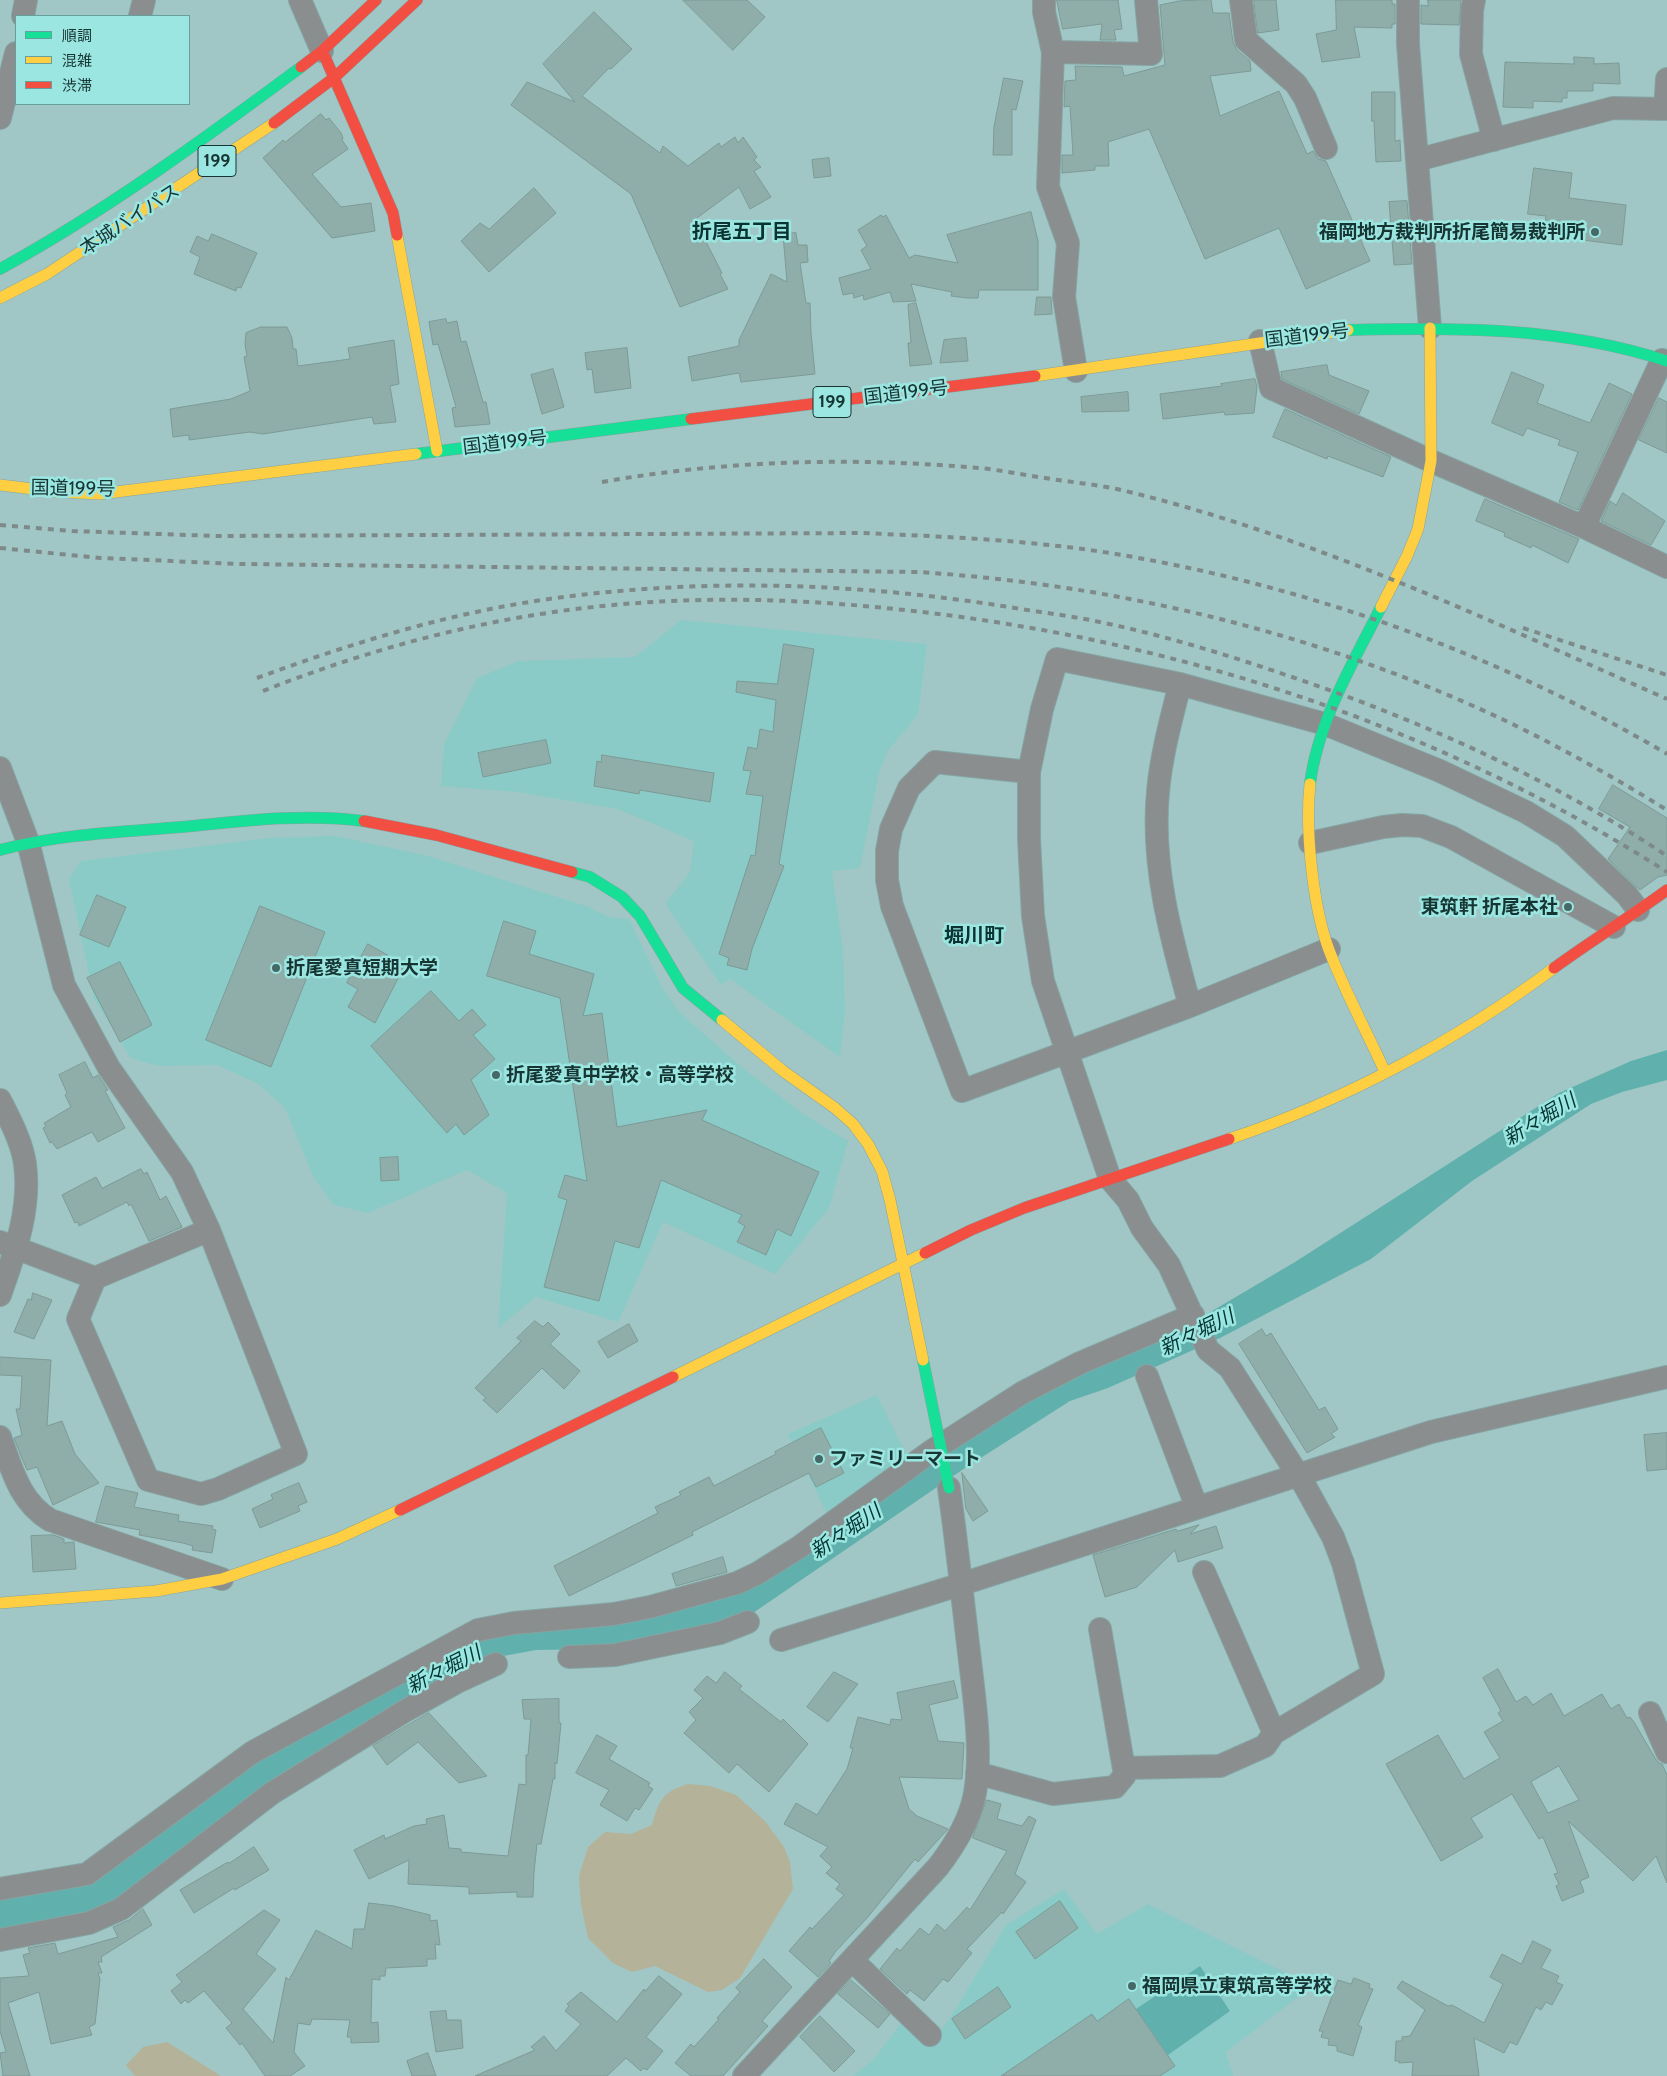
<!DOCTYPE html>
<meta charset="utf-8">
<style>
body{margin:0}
#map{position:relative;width:1667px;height:2076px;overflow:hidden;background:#a0c7c5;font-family:Cabin,"Noto Sans JP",sans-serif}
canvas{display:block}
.legend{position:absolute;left:15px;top:15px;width:175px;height:90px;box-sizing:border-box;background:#9be6e1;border:1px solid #669f9b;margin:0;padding:6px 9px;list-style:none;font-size:15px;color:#163533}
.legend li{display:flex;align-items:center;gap:10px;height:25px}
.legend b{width:25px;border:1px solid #669f9b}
</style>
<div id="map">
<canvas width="1667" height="2076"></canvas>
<ul class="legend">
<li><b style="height:6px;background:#16e098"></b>順調</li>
<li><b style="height:6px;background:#ffcf43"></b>混雑</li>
<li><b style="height:6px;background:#f24e42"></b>渋滞</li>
</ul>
</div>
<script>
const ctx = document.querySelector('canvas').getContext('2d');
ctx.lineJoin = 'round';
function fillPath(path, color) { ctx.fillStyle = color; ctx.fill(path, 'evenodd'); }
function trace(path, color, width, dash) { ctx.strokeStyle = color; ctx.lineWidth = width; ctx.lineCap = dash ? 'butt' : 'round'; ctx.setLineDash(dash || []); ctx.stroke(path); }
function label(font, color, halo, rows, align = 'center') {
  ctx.font = font + ' Cabin,"Noto Sans JP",sans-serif'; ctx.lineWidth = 5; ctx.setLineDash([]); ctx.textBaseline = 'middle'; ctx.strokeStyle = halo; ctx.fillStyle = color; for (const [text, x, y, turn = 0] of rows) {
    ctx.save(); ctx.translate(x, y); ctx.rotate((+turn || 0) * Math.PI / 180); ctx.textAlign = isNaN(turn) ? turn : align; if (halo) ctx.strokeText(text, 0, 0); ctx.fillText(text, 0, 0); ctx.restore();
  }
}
fillPath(new Path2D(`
 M681,620l246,24 -9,70 -30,37 -9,22 -19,95 -28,3 11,79 2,62 -5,45 -110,-78 -9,6 -51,-74 -4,-8 24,-31 4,-31 -76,-32 -101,-17 -76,-6 3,-42 33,-66 42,-17 116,-4z
 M336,836l92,20 161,51 19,10 21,2 33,68 18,26 63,55 60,46 45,27 -19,67 -54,66 -112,-52 -45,100 -82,-25 -38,31 9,-135 -40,-23 -99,43 -34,-8 -21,-28 -28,-69 -28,-25 -40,-18 -59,1 -27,-8 -37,-59 -25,-120 12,-18 188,-23z
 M877,1395l33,67 -81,56 -41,-84z
 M1064,1889l33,45 51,-30 142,71 8,22 -72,55 7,24h-380l20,-16 28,-37 26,24 22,-27 57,-95z`), '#8acbc7');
fillPath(new Path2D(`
 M689,1784l21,2 26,9 28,25 20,27 6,15 3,27 -53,89 -18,12 -14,2 -53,-26 -23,6 -19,-9 -25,-25 -7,-33 -2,-29 9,-29 17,-15 26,2 21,-9c7,-25 11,-34 37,-41z
 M167,2042l54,34h-86l-9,-11 17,-18z`), '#b4b299');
fillPath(new Path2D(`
 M1667,1050v30l-45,12 -31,12 -119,77 -101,78 -151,79 -112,50 -38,13 -105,67 -212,145 -28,11 -125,25 -64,1 -38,7 -397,255 -101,19v-33l89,-17 155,-115 222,-124 248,-41 313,-205 148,-65 32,-17 88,-52 264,-169 72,-32z
 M1200,1966l30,45 -62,44 -32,-46z`), '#60b1ad');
const building = new Path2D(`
 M683,0h64l18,17 -32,33z
 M1057,0h61l4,29 -8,1 2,10h-16l2,-16 -39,5z
 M1211,0l2,13h16l4,29 4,8 13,11 1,10 -41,5 10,40 59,-25 28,63 6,-3 5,8 8,2 44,100 -64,28 -27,-61 -74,31 -56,-130 -41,13 1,24h-14v4l-33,3v-18h11l-3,-49 -6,1 1,-26 11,-1 -1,-14 47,1 2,9 41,-11 -5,-60 19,-4z
 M1254,0h22l3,30 -21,3z
 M1336,0h56v4h3v20h-3v4l-38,-1 6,30 -38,5 -6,-28 20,-4z
 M1428,0h33l-2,25 -38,-1v-19l7,1z
 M594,12l38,37 -21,20 -2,-1 -27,28 78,57 3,-7 25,20 31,-23 2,4 14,-10 3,6 5,-6 14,20 -3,3 7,7 -7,4 17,26 -21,12 -11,-22 -42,31 9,14 -4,2 20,39 -2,1 8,15 -48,18 -49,-113 -120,-89 16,-23 48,20 -32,-38z
 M1574,57l20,1v6l25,-1 1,21 -27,-1v8h-26v7h-5v4l-29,-1v7l-30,-1 2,-45 69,2z
 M1004,78l19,3 -7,29 -4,-1v46h-19l1,-28z
 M1372,92h23v49l5,-1 1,21 -25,1 -2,-41h-2z
 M321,114l5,6 3,-2 12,15 2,5 -1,2 6,9 -36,25 29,33 30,-4 4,28 -43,7 -69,-80 20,-18 2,2z
 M829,158l2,18 -17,2 -2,-18z
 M1534,168l38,5 -3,25 57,7 -4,40 -79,-10 3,-19 -18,-2z
 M534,188l22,25 -67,59 -28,-31 19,-18 9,6z
 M1407,201l5,63 -18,1 -5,-63z
 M1031,212l7,29v49h-59l-1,8h-11l-16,-2 1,-4 -41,-8 5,17 -23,1 -3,-10 -26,8 -1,-5 -9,3 -1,-5 -10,2 -4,-17 32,-9 -10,-19 6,-4 -9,-16 23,-15 2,2 3,-2 23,43 6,-3 43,8 -11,-28z
 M796,233l2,12h9l1,17 -8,1 6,40h4l1,30 4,41 -74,8 -2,-9 -47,8 -4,-24 51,-11v-6l32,-66 16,8 -4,-48z
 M212,234l45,19 -16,35 -4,-1 -1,4 -42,-17 6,-17 -10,-5 7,-16 11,5z
 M1037,297h14l1,17 -17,1z
 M916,303l16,61 -22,2 -2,-23h3l-3,-38z
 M446,319l1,4 10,-2 4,21 5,-1 17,61h3l4,22 -35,3 -3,-19 4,-1 -18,-63 -5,1 -4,-23z
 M261,327h26l5,11 1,11h3l2,17 52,-7 -2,-11 46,-8 5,44 -9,2 6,36 -22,2 -2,-7 -109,17 -13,-2 -61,8v-5l-16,2 -3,-28 61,-10 19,-8 -6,-34 3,-1 -2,-12 1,-11z
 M966,338l2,23 -28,2 4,-23z
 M627,348l4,40 -36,5 -3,-24 -5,1 -2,-17z
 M1327,365l2,10 40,16 -10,23 -77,-35 -1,-7z
 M553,369l11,38 -22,7 -11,-39z
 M1512,372l32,13 -7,18 53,20 19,-40 23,11 -54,116 -19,-8 19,-50 -20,-7 2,-5 -33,-12 -4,8 -31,-13z
 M1255,379l2,8 -3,26 -29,2 -1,-3 -61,7 -3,-25 62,-8 -1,-2z
 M1128,392l1,19 -47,1 -1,-15z
 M1659,398l8,4v51l-28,-13z
 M1285,409l106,48 -8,20 -55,-21 -1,3 -54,-22z
 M1623,493l42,28 -14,24 -50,-24 9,-20 6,4z
 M1485,499l94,40 -11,24 -36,-18 -1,3 -27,-12 1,-3 -29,-12z
 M784,644l30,5 -35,215 5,2 -32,83 -5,21 -20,-5 2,-7 -10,-4 32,-99 4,1 8,-60 -17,-2 5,-23 -8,-1 5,-23 9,2 3,-20 13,3 3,-32 -40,-8 1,-11 40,3z
 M546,740l5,23 -68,14 -5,-24z
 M602,755l112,18 -4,29 -70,-12 -1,4 -45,-8 3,-25 4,1z
 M1613,785l54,33v57l-9,2 -18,13 -32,-31 22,-32 -31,-18z
 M97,895l29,12 -17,40 -29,-12z
 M260,906l65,26 -54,135 -65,-27z
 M504,921l32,10 -7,23 65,20 -11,42 19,-3 15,114 90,-17 -5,10 117,52 -28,64 -14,-7 -11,26 -29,-13 8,-16 -7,-4 4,-7 -81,-35 -22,68 -24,-7 -16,60 -55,-14 23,-87 -9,-3 7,-22 22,6 -27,-183 -73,-22z
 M368,944l37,21 -30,58 -27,-16 10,-18 -11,-6z
 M120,962l32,63 -32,17 -33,-64z
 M431,991l28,30 13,-12 14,16 -13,10 22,24 -24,21 18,35 -25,20 -8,-11 -9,9 -76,-87z
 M85,1062l8,16 5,-3 10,15 -3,1 20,37 -27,14 -6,-10 -35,17 -5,-7 -2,1 -7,-15 3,-2 -2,-3 27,-16 -6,-12 2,-2 -8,-18z
 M398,1157l1,23 -18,1 -1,-23z
 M141,1169l3,5 3,-2 13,28 6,-4 16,31 -33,14 -18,-37 -2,2 -2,-4 -48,24 -1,-4 -3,1 -13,-28 34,-18 6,11z
 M33,1293l19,7 -18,39 -20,-7 14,-33 3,1z
 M535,1321l8,6 5,-5 12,12 -10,10 30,27 -16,18 -22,-21 -45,45 -14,-13 3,-2 -11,-10 46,-47 -4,-3z
 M629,1324l9,17 -30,17 -10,-16z
 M1262,1329l4,7 5,-3 48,77 6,-3 13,22 -7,5 4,3 -28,16 -68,-109z
 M0,1357l51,3 -4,66 15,-5 13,33 24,29 -46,22 -16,-38 -10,3 -6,-14 -7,-18 8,-3 -6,-26h4l2,-33 -22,-1z
 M821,1428l23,45 -28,14 -7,-14 -117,59 1,3 -124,61 -15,-30 104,-53 -3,-6 26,-12 -2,-3 30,-15 5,9 62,-32 -1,-2z
 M1667,1433v36l-20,2 -3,-36z
 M962,1473l26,38 -15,10 -7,-12z
 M299,1483l8,19 -9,4 2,5 -40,17 -8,-19 21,-10 -2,-4z
 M106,1486l32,7 -4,14 45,8 -1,6 35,5 -1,3 4,1 -4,23 -20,-3 1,-4 -10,-3 -44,-8 1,-5 -44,-8z
 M1199,1525l-9,9 26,-8 7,22 -45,14 -3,-12 -38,37 -32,10 -12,-42 83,-26 1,2z
 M54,1535l10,4v4l10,-1 2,27 -43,3 -2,-36z
 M723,1557l4,15 -51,14 -4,-12z
 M1498,1669l18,33 10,-6 7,9 18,-12 13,23 38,-22 9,15 8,-5 8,14 3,-1 4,5 21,36 4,5 3,1 5,11v108l-11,-27 -23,25 -65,-60 21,56 -9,4 4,11 -22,9 -6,-15 3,-2 -5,-10 4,-1 -15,-36 -4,2 -27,-45 -41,24 12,19 -42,24 -55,-97 52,-29 26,44 36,-21 -16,-26 19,-11 -5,-8 3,-2 -18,-33zM1559,1766l20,34 -31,13 -17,-31z
 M725,1672l17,14 -3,3 42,33 2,-3 25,25 -39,48 -32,-28 -8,9 -45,-40 12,-13 -7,-8 14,-14 -9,-8 13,-14 9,7z
 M834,1672l24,12 -30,38 -21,-15z
 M954,1681l4,17 -29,7 9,36 26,2 -2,36 -63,-2 10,32 8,7 31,13 -30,33 -3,-3 -48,59 -31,33 -7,10 2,2 -13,14 -29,-26 21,-24 2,2 32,-34 -8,-6 4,-5 -14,-11 6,-6 -12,-11 8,-9 -44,-23 12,-21 21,12 30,-46 6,-21h-3l8,-31 32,8 1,-6 11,1 -5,-27z
 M559,1699v24h2l-4,41 -2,-2v17h-2l-12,65h-4l-3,28 -1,25h-16v-5l-48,2v-7l-61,-3 1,-24 -40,19 -15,-29 30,-15 1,4 29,-13 13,-2 -1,-5 18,-4 5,33 12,1v3l47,4 11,-72 7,1v-30h2l3,-36h-7l-2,-19z
 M429,1713l58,63 -28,7 -41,-41 -31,23 -14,-19z
 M597,1735l20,11 -8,13 41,24 -2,3 5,3 -14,21 -4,-2 -8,13 -27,-16 9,-15 -33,-17z
 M987,1800l14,4 -4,15 25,7 7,-10 7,4 -21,54 11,8 -23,32 -1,-2 -35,37 5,4 -24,29 -5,-3 -19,22 -14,-11 -3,4 -27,-25 17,-21 3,3 20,-23 9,7 8,-11 8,7 22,-24 3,3 37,-59 -34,-13z
 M254,1847l15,23 -34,20 -1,-2 -40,25 -14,-23 48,-28 1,1z
 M1060,1901l18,27 -43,31 -19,-27z
 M369,1903l25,3 36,9v6l7,-1 3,25 -5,-1 1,15h-9v7l-41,2 -1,8h-5v4l-8,-1 -1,44 7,-1 1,20 -28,1v-6h-4l3,-17 -38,-1 -2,6 -12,-2 -4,29 11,14 -15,10h-25l-23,-33 -2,2 -14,-17 6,-5 -28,-32 -16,12 -3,-3 -4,4 -10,-13 11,-9 -6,-7 88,-65 16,10 -24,34 20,15 -33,40 30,34 13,-66 3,3 27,-50 36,19 2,-20h10z
 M143,1909l9,16 -51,32 1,5h-4l4,11h-4l2,6 -5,45 -6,3 3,8 -41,9 -12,-52 -31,11 22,73h-27l-3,-23 6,-1 -6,-21v-53l29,-2 -6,-21 7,-2 -2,-5 27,-5 3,11 60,-17 -5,-10 16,-7z
 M1533,1941l18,9 -10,18 18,8 -3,6 7,3 -11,20 -6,-3 -5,8 -5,-3 -19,38 -7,-3 -6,11 -30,-15 5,38h-67l1,-14 -14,1v-2h-4l1,-20h6v-4l8,-1 15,-26 -28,-22 5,-7 46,25 4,-1 32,18 19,-39 -13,-7 12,-23 19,10z
 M764,1959l28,28 -30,34 6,5 -45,50h-32l-16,-13 16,-19 3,3 25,-28 -2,-1 23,-26 -4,-4z
 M659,1976l23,18 -36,43 17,14 -16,19 -4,-2 -2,3 -15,-13 -19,18h-132l60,-26 -4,-3 13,-11 12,15 25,-27 -16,-13 4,-5 -2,-2 14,-12 36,30 27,-33 1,2z
 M1354,1978l16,6 -1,4 4,1 -15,36 4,2 -9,29 -16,-5v-5l-9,-1 1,-6 -8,-2 2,-6h-4l19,-51 13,4z
 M851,1980l39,34 -12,14 -40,-34z
 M998,1987l13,20 -46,32 -13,-20z
 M1129,1999l46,67 -15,10h-159l91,-62 5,7z
 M446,2011l1,9h14l2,28 -27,4 -6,-40z
 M820,2016l35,35 -21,21 -34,-35z
 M428,2053l8,23h-24l-5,-15z`);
fillPath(building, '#90aea9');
trace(building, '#7c9a96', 1);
const street = new Path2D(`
 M300,0l22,51
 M1044,0v12l9,40 -5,135 20,56 -4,54 12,74
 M1241,0l5,40 50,44 9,14 21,50
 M1408,0v44l22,284
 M1474,0l-2,10 -1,44 23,86
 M23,16l3,-16
 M140,16l4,-16
 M1053,52l98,2 -5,-54
 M0,118l16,-65
 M1417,160l196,-52 52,1 2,-30
 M1260,341l11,47 160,73 153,66 83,40
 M1584,527l78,-167
 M1180,684c-9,36 -19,72 -22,108 -7,73 13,145 32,214
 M0,768l28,74 36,143 45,83 73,104 27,58 87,224 -78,35 -17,5 -53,-14 -70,-161 17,-41
 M1029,772l-94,-10 -26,26 -18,41 -4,22v29l5,26 70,185 105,-39 -24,-71 -10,-65 -4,-77v-67l13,-63 15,-50 123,25 145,40 115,47 86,41 39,24 62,59 11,15
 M1310,843l73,-16 19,-2 20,1 29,11 163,90
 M0,1100c10,20 22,42 25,64 6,46 -10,88 -25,131
 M0,1242l95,36 114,-48
 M1147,1376l50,132
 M0,1437c12,32 19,64 50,83l172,59
 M781,1640l181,-56 469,-152 236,-55
 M569,1657l46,-2 105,-22 28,-11
 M1650,1713l17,39
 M1274,1733l99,-59 -30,-111 -10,-26 -28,-51 -75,-118 -22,-18 -39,-85 -27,-37 -14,-28 -18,-21 -43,-127 123,-46 139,-57
 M1124,1768l96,-2 45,-20 9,-13 -70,-161
 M977,1773l76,21 62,-7 10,-12 -25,-146
 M0,1889l87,-15 166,-122 225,-122 36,-7 100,-9 36,-7 87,-24 21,-10 40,-25 135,-98 89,-57 58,-30 113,-48
 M0,1940l89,-17 32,-14 151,-116 133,-82 54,-30 37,-17
 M852,1960l78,75
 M744,2076l194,-209c17,-22 32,-46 37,-74 7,-41 0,-90 -5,-132 -7,-58 -13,-116 -21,-173`);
const fast = new Path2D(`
 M0,269c106,-58 204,-130 301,-202
 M1348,330c107,-3 216,-3 319,31
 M416,454l275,-35
 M1310,784c8,-63 43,-121 71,-177
 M0,850c60,-16 120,-18 181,-23 61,-6 122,-14 183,-6
 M572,872l18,5 32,20 18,19 43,72 39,32
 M923,1360l26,128`);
const slow = new Path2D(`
 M397,235l40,216
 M0,298l47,-24 227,-151
 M1035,376l313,-46
 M0,485l58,7 42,2 316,-40
 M1381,607l26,-51 11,-27 13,-68 -1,-133
 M1310,784c-5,46 3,123 19,166 16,42 38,82 56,122
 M722,1020l61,51 52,37 18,16 15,20 14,27 8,29 33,160
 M1229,1139c114,-38 229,-99 325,-171
 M673,1377l252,-124
 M0,1603l156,-12 66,-12 115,-40 63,-29`);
const jam = new Path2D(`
 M325,57l68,156 4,22
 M301,67l21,-16 54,-51
 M274,123l61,-46 82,-77
 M691,419l344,-43
 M364,821l72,14 136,37
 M1554,968c37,-27 76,-51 113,-78
 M925,1253l46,-23 53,-22 205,-69
 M400,1510l273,-133`);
trace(street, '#85a4a3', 24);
trace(fast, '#85a4a3', 12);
trace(slow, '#85a4a3', 12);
trace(jam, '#85a4a3', 12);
trace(street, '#8a8e8f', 22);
trace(fast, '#16e098', 11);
trace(slow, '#ffcf43', 11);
trace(jam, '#f24e42', 11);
trace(new Path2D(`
 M602,482c125,-22 251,-25 377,-14 22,2 44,7 66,10 24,4 48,6 72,11 191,45 371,131 550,210
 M0,525l72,6 145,5 644,-3c95,4 190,8 283,26 184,34 362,100 523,195
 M0,548l100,10 141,6 677,8c203,13 404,62 588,149 56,27 109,57 161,89
 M1523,628l144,47
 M257,678c95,-35 192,-65 292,-79 156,-22 317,-16 472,10 25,4 50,7 74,12 84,17 167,45 248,74 113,42 224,94 324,161
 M263,691c96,-38 196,-66 298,-80 108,-15 216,-14 324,-3 277,27 547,114 782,264`), '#7e8a89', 4, [6, 6]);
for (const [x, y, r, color] of [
 [1595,232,5,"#466866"],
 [1568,907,5,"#466866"],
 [276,968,5,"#466866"],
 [496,1075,5,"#466866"],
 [819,1459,5,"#466866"],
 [1132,1986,5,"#466866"]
]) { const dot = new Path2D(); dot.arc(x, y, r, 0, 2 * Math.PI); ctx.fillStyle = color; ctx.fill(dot); trace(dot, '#9be6e1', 2); }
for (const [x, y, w] of [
 [217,161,38],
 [832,402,38]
]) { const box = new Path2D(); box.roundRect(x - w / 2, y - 15.5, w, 31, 4); ctx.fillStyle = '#9be6e1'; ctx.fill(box); trace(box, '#163533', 1); }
label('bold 18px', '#163533', null, [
 ["199",217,161],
 ["199",832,402]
]);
label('19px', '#163533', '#9be6e1', [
 ["本城バイパス",130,220,-33],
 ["国道199号",1307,336,-7],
 ["国道199号",906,393,-7],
 ["国道199号",505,443,-7],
 ["国道199号",73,489,1]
]);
label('bold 19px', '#163533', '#9be6e1', [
 ["福岡地方裁判所折尾簡易裁判所",1585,232,"right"],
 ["東筑軒 折尾本社",1558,907,"right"],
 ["折尾愛真短期大学",286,968],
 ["折尾愛真中学校・高等学校",506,1075],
 ["ファミリーマート",829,1459],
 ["福岡県立東筑高等学校",1142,1986]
], 'left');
label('bold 20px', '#0a3332', '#9be6e1', [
 ["折尾五丁目",742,232],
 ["堀川町",974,936]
]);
label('italic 20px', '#033432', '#9be6e1', [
 ["新々堀川",1540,1120,-31],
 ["新々堀川",1197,1333,-26],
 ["新々堀川",846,1532,-34],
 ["新々堀川",444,1670,-27]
]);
</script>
